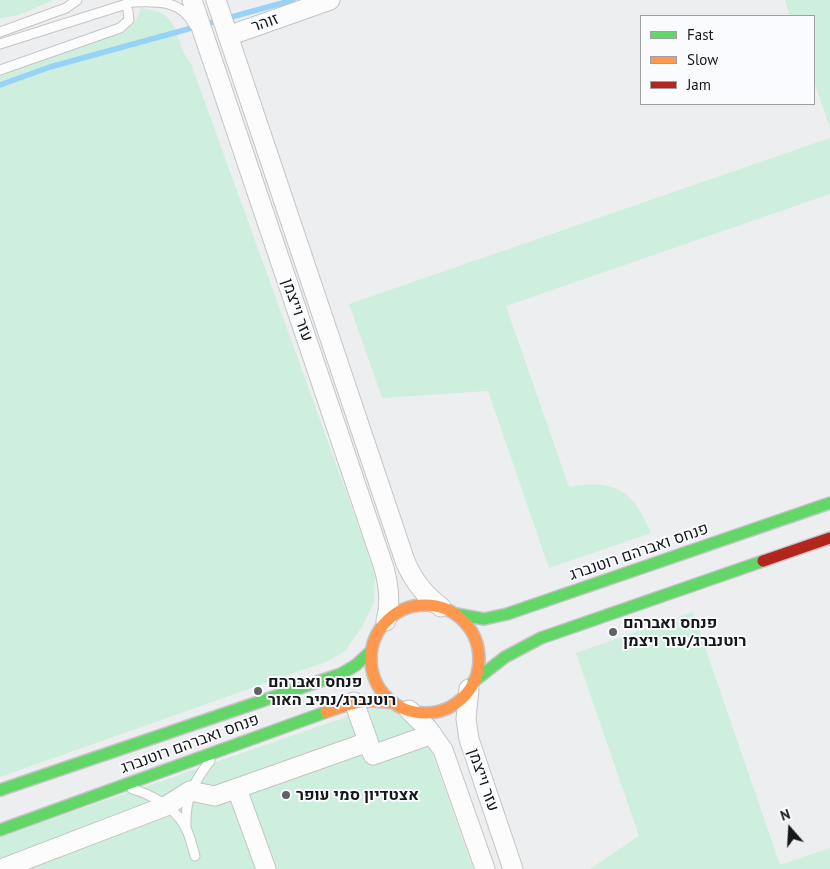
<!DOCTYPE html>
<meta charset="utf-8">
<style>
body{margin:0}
#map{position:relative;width:830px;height:869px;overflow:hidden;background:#eceef0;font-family:"PT Sans",sans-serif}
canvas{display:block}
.legend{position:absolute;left:640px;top:15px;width:175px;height:90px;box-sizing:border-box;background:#f9fbff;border:1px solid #9ea0a3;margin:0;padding:6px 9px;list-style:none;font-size:15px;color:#161718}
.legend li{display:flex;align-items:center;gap:10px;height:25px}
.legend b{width:25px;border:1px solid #9ea0a3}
.north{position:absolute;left:765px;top:804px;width:50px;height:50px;-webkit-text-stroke:4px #f9fbff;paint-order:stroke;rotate:341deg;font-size:14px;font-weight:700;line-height:20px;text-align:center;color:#161718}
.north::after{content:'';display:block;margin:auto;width:18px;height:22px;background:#161718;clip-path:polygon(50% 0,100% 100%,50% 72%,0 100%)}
</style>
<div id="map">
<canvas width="830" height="869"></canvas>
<ul class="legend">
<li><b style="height:6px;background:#63d668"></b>Fast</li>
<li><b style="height:6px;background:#ff974d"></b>Slow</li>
<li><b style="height:6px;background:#b3261e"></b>Jam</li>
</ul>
<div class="north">N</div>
</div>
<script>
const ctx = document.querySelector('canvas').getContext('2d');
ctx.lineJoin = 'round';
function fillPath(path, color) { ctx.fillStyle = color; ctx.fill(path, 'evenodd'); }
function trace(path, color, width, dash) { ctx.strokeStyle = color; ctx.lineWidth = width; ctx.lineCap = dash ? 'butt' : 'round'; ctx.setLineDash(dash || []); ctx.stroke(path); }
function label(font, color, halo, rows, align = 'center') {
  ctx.font = font + ' "PT Sans",Heebo,sans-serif'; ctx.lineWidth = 4; ctx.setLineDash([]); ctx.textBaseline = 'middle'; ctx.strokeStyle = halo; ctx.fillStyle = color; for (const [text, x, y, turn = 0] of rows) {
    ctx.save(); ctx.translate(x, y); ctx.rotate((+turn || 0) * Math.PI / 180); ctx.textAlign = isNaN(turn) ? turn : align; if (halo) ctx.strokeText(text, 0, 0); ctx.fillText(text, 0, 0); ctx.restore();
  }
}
fillPath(new Path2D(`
 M0,0h54l-36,15 -16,3h-2z
 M785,0h45v128l-16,-46v-66h-24z
 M141,8c43,5 30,29 50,56l169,466 15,46 -1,26 -11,23 -18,26 -17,10 -328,116v-701l118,-43c14,-7 18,-9 23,-25z
 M830,138v56l-324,112 63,181c46,-8 64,3 82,46l-102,35 -61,-177 -106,7 -33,-94z
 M693,612l87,253 50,-17v21h-240l49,-33 -63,-183z
 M369,709l23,1 24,13 16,29 41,117h-473v-32z`), '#ceefde');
trace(new Path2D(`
 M0,85l50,-18 243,-67`), '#97d2f7', 5.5);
const lane = new Path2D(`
 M0,32l66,-24 11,-8
 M0,44l133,-42c24,-1 48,-2 61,23
 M0,70l120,-42 9,-8 -1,-9
 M132,789c19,5 43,19 52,36 6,9 8,21 11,31
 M186,827c-1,-29 7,-44 24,-66`);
const street = new Path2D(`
 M192,0l192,568c5,18 7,35 2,53
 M216,0l189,561c8,19 19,34 36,46
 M228,36l102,-36
 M469,689l-3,30 3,20 44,130
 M354,702l19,53 59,-21
 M409,710l19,19 15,21 42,119
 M237,789l29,80
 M1,869l165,-63 24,-15 25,5 153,-54`);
const fast = new Path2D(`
 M456,614l28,5 23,-5 323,-111
 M473,682l32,-25 36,-19 222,-77
 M0,790l341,-116 15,-9 15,-14
 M0,830l326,-118`);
const slow = new Path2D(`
 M371 659a54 54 0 1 1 108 0a54 54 0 1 1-108 0Z
 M326,712c28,-10 37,-13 68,-9`);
const jam = new Path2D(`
 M763,561l67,-23`);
trace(lane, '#c3c4c5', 11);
trace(street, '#c3c4c5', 21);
trace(fast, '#c3c4c5', 14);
trace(slow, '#c3c4c5', 14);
trace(jam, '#c3c4c5', 14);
trace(lane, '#fcfcfd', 9);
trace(street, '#fcfcfd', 19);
trace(fast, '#63d668', 11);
trace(slow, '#ff974d', 11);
trace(jam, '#b3261e', 11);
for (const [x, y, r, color] of [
 [613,632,5,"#616264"],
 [258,691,5,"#616264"],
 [286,795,5,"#616264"]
]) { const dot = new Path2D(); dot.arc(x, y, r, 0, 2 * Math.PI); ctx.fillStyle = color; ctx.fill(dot); trace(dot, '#f9fbff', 2); }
label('16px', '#161718', '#f9fbff', [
 ["זוהר",265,23,-19],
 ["עזר וייצמן",297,310,71],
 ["פנחס ואברהם רוטנברג",639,552,-19],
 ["פנחס ואברהם רוטנברג",190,744,-20],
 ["עזר וייצמן",483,780,71]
]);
label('bold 16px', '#161718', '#f9fbff', [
 ["פנחס ואברהם",623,623],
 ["רוטנברג/עזר ויצמן",623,641],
 ["פנחס ואברהם",268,682],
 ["רוטנברג/נתיב האור",268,700],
 ["אצטדיון סמי עופר",296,795]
], 'left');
</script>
